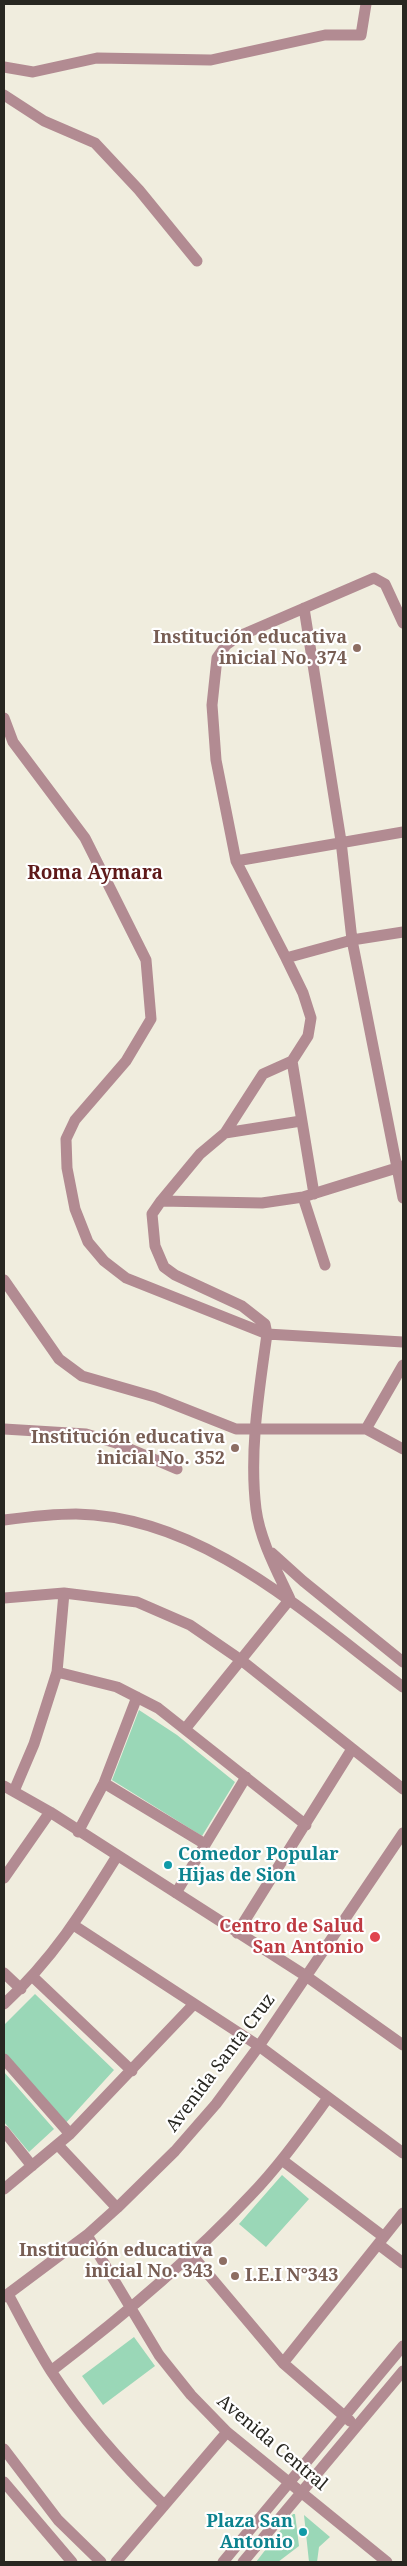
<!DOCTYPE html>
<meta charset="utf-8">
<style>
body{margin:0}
#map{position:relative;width:407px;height:2566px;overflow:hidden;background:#f0edde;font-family:"Noto Serif",serif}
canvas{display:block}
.frame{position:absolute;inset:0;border:5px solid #282721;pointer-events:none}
</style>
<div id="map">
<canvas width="407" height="2566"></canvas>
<div class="frame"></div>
</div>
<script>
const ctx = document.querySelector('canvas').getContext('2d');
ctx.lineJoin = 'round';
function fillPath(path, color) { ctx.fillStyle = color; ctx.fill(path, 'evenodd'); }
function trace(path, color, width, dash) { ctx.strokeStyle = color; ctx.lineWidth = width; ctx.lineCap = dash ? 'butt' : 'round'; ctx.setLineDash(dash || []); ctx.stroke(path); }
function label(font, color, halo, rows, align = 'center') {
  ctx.font = font + ' "Noto Serif",serif'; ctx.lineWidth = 4.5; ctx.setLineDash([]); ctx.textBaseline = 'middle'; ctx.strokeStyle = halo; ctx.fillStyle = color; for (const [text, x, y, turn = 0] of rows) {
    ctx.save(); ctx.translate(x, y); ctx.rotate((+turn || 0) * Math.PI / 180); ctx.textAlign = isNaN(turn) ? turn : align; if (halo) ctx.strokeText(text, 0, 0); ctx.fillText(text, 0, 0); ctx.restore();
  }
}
fillPath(new Path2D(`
 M139,1710l38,25 58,47 -33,54 -90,-56z
 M35,1994l79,76 -51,56 -59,-68v-33z
 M4,2072l50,57 -25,23 -25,-30z
 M282,2175l27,24 -43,48 -27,-23z
 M134,2337l21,29 -52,39 -21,-29z
 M293,2514h2l4,32 -21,16h-22z
 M304,2515l26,22 -11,10 -2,15h-8z`), '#9ad7b7');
trace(new Path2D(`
 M4,67l29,5 64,-14 114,2 114,-25h36l5,-31
 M4,95l40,26 51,22 44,47 58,71
 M304,608l37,233 11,99 51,-8
 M403,623l-18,-39 -11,-6 -137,59 -11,8 -9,13 -5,47 4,55 20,101 50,97 17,35 8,25 -3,18 -16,25 -29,13 -38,59 -25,21 -39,47 101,2 41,-6 100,-31
 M4,718l9,24 72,96 61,122 5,59 -25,42 -51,59 -9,19 1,29 8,41 13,33 16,19 22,17 141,56 136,8
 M236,861l167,-29
 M286,958l66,-18 51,258
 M292,1061l22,133
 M225,1133l76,-12
 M303,1197l22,68
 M161,1201l-9,13 3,32 9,21 11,8 67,31 23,18 2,10c-8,58 -18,117 -11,175 4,31 21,62 34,90l-105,130
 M4,1280l55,79 23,17 73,21 81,32h130l37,20
 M4,1429l82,5 30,9 61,26
 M366,1429l37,-64
 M4,1520c23,-3 48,-6 72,-6 127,2 231,101 327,173
 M272,1553l31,28 100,81
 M4,1598l60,-5 73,9 53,23 51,35 162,129
 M57,1672l60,15 41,21 148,117
 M104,1783l101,61
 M4,1786l46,26 256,164 97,69
 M14,1791l20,-47 23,-72 7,-79
 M78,1832l26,-49 33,-86
 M4,1878l46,-66
 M176,1893l70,-116
 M75,1926l184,120 144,107
 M237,1933l115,-184
 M4,1973l17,16
 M32,1976l100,95
 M4,2004c48,-44 79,-93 113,-148
 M4,2059l66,75
 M4,2131l28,35
 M58,2145l59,63
 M282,2160l102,77
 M4,2189l66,-55 124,-130
 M87,2235l72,120 32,40 36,37 160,130
 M378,2244l25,19
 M192,2255l91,108 67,58
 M8,2294c14,26 27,52 43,77 32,49 71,93 113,134
 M4,2297l83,-62 30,-27 58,-57 41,-47 43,-58 144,-213
 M283,2363l120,-150
 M51,2371c71,-54 138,-110 199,-175 29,-30 53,-64 78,-98
 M4,2449l54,71 43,42
 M4,2482l68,80
 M116,2562l111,-130
 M223,2562l180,-216
 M243,2562l160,-191`), '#b28b92', 11);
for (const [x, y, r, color] of [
 [357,648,5,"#8d6e63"],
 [235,1448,5,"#8d6e63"],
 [168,1865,5,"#0f9aa8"],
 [375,1937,6,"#e0444e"],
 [223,2261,5,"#8d6e63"],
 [235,2276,5,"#8d6e63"],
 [303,2532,5,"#0f9aa8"]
]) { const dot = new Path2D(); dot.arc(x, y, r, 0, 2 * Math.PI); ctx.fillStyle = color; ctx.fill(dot); trace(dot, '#fff', 2); }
label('bold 18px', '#785e54', '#fff', [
 ["Institución educativa",347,638],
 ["inicial No. 374",347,659],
 ["Institución educativa",225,1438],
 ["inicial No. 352",225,1459],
 ["Institución educativa",213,2251],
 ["inicial No. 343",213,2272],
 ["I.E.I N°343",245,2276,"left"]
], 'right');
label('bold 18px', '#0d838f', '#fff', [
 ["Comedor Popular",178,1855],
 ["Hijas de Sion",178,1876],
 ["Plaza San",293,2522,"right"],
 ["Antonio",293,2543,"right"]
], 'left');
label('bold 18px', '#be3a42', '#fff', [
 ["Centro de Salud",364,1927],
 ["San Antonio",364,1948]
], 'right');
label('18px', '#282721', '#fff', [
 ["Avenida Santa Cruz",221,2063,-53],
 ["Avenida Central",272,2443,40]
]);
label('bold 19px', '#5e1919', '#fff', [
 ["Roma Aymara",95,874]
]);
</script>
